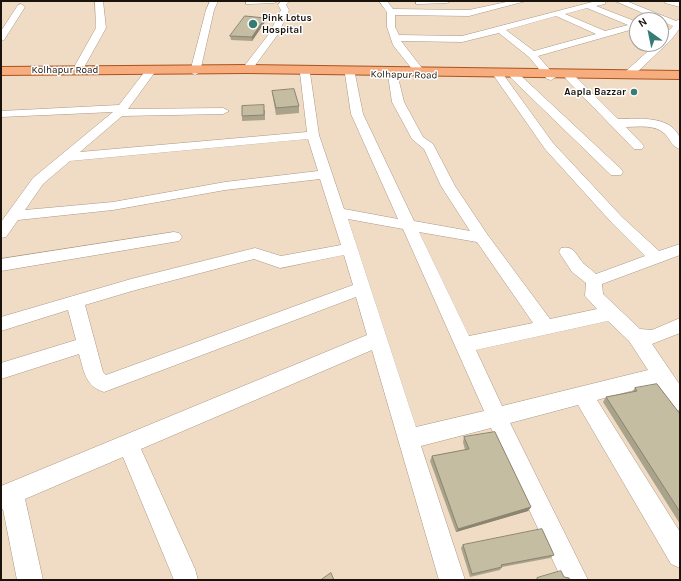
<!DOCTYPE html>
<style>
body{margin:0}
#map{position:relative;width:681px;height:581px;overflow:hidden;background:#f0dbc5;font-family:Karla,sans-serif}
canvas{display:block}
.frame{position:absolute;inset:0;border:2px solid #1a130b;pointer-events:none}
.north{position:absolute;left:629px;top:12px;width:40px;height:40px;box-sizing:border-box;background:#fff;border:1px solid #a3a19d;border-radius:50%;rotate:327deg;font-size:11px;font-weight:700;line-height:16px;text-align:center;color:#1a130b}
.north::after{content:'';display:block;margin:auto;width:14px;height:18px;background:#367c72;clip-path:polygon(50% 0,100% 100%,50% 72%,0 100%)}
</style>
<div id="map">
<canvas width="681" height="581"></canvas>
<div class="frame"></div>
<div class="north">N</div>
</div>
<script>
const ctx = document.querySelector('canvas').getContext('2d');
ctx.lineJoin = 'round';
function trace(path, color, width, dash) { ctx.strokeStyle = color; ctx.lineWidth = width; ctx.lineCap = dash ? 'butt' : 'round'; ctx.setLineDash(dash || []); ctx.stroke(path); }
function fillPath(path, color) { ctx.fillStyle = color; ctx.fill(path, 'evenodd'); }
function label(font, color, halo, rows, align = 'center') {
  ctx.font = font + ' Karla,sans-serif'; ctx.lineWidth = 3; ctx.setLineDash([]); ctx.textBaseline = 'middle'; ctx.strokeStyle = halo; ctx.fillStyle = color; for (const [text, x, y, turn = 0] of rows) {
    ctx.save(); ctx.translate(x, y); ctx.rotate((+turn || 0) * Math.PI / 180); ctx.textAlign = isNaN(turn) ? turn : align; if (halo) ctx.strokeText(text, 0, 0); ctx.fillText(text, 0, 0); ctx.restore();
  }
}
const minor = new Path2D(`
 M95,1h8l3,27 -24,43h-8l-1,-2 23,-41z
 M210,1h8l-4,9 -14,62 -5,3 -5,-3 16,-62z
 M246,1h32l-4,2 -25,1h-3z
 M281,1h8l-3,4 3,5 -11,24 -27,37h-8l-1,-2 27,-35 12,-24 -3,-5z
 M379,1h8l6,8 76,1 42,-9h15l-57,15 -74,-1v12l4,8 63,1 134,-35h9v3l-9,2 41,16v6l-99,28 18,21 -5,3 -4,-1 -18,-22 -30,-24 -37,9 -61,-1 24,31 -5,3 -4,-1 -23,-29 -6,-18v-15zM587,8l41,17 -23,6 -40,-17zM556,16l40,18 -62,17 -28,-21z
 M416,1h35l-4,2 -28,1h-3z
 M615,1h11l50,20 4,-2v9l-9,12 -38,36h-8l-1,-2 1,-2 31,-28h5v-5l12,-13z
 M664,1l16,1v5l-15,-4z
 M21,4l4,3 -21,33 -3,1v-10l17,-26z
 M150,69l5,3 -27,37 95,-1 6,3 -6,3 -101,2 -42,36 227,-20 -7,-59 5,-3 5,3 9,62 25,74 54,10 -47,-105 -6,-40 5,-3 5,3 8,40 51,107 56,10 -29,-45 -17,-37 -12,-10 -20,-37 -4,-27 5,-3 4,1 7,29 19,35 10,7 22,42 32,48 63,85 47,-10 -12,-13 1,-13 -14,-11 -13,-20 2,-4c13,-3 15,7 22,15 4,4 9,7 13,11l49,-18 -33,-33 -67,-74 -51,-73 5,-3 4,1 50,69 69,74 37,34 21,-7v11l-78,29 1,10 37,35 12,1 28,-12v15l-28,11 28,41v26l-7,-3 -16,-24 -60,16 83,132v36l-9,-4 -93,-159 -68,18 78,157h-26l-71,-152 -70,18 44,134h-26l-67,-230 -231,99 54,120 3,11h-24l-51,-123 -98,42 18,81h-26l-14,-71 -2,1v-24l366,-151 -11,-38 -252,95c-19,-6 -20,-21 -25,-38l-78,25v-16l75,-23 -8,-30 -67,21v-14l130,-38 124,-31 26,8 60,-11 -21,-66 -95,11 -112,20 -95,10 -12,17 -5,1v-16l32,-44 80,-66 -112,5v-6l118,-6 27,-35zM308,139l10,32 -93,11 -112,20 -88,8 18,-26 27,-23zM348,219l55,10 81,182 -68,16zM419,232l58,10 56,81 -64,13zM344,255l9,30 -247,90 -3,-3 -18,-67 47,-14 122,-32 26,9zM608,321l21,20 19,29 -146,36 -26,-56z
 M515,73l4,1 102,95 2,3 -2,3h-10l-100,-97 -1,-2z
 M570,74l4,1 44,44c20,0 51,-4 61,17 2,3 1,9 1,13 -8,-2 -10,-10 -15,-15 -10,-10 -27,-7 -39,-7l18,19 -2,3h-8l-68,-70 -1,-2 1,-2z
 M174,232l5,1 3,4 -3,4 -178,30v-12z`);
const major = new Path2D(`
 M247,65l433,6v8l-433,-6 -246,2v-8z`);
trace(minor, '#ab9883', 1);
trace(major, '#a8541f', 2);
fillPath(minor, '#fff');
fillPath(major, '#f8ad7f');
fillPath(new Path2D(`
 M265,22l-13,19 -21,-1 -1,-4z
 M272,91l27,15v7l-23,2 -3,-17z
 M265,110v10l-23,1v-5z
 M635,388l45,26v110l-77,-122 3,-5 26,-5z
 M464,437l67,70 -3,4 -72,21 -26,-71 2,-5 33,-6 -2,-8z
 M463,545l91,10 -4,3 -48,9 -2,3 -30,7 -9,-29z`), '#a9a38b');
fillPath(new Path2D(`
 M265,18v4l-13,19v-4z
 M531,507l-3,4 -72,21 2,-3z`), '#8a8471');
const building = new Path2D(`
 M245,16l20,2 -13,19 -22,-1z
 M294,89l5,17 -23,2 -4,-17z
 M264,105v10l-22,1v-10z
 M657,384l23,30v98l-74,-115 31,-6 -2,-3z
 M495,432l36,75 -73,22 -26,-73 37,-7 -5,-12z
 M542,529l12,26 -53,10 1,2 -30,7 -9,-29z
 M561,571l3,6 5,1 1,2h-33v-2z
 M331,573l3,7h-13z`);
fillPath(building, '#c5bda2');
trace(building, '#8a8471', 1);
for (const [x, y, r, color] of [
 [253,24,5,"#367c72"],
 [634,92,4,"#367c72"]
]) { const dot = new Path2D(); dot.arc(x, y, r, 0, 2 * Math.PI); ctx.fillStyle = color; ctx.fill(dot); trace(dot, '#fff', 1.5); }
label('bold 10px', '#1a130b', '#fff', [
 ["Pink Lotus",262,18],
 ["Hospital",262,30],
 ["Aapla Bazzar",626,92,"right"]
], 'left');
label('10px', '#1a130b', '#fff', [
 ["Kolhapur Road",65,70],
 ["Kolhapur Road",404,75,1]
]);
</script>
